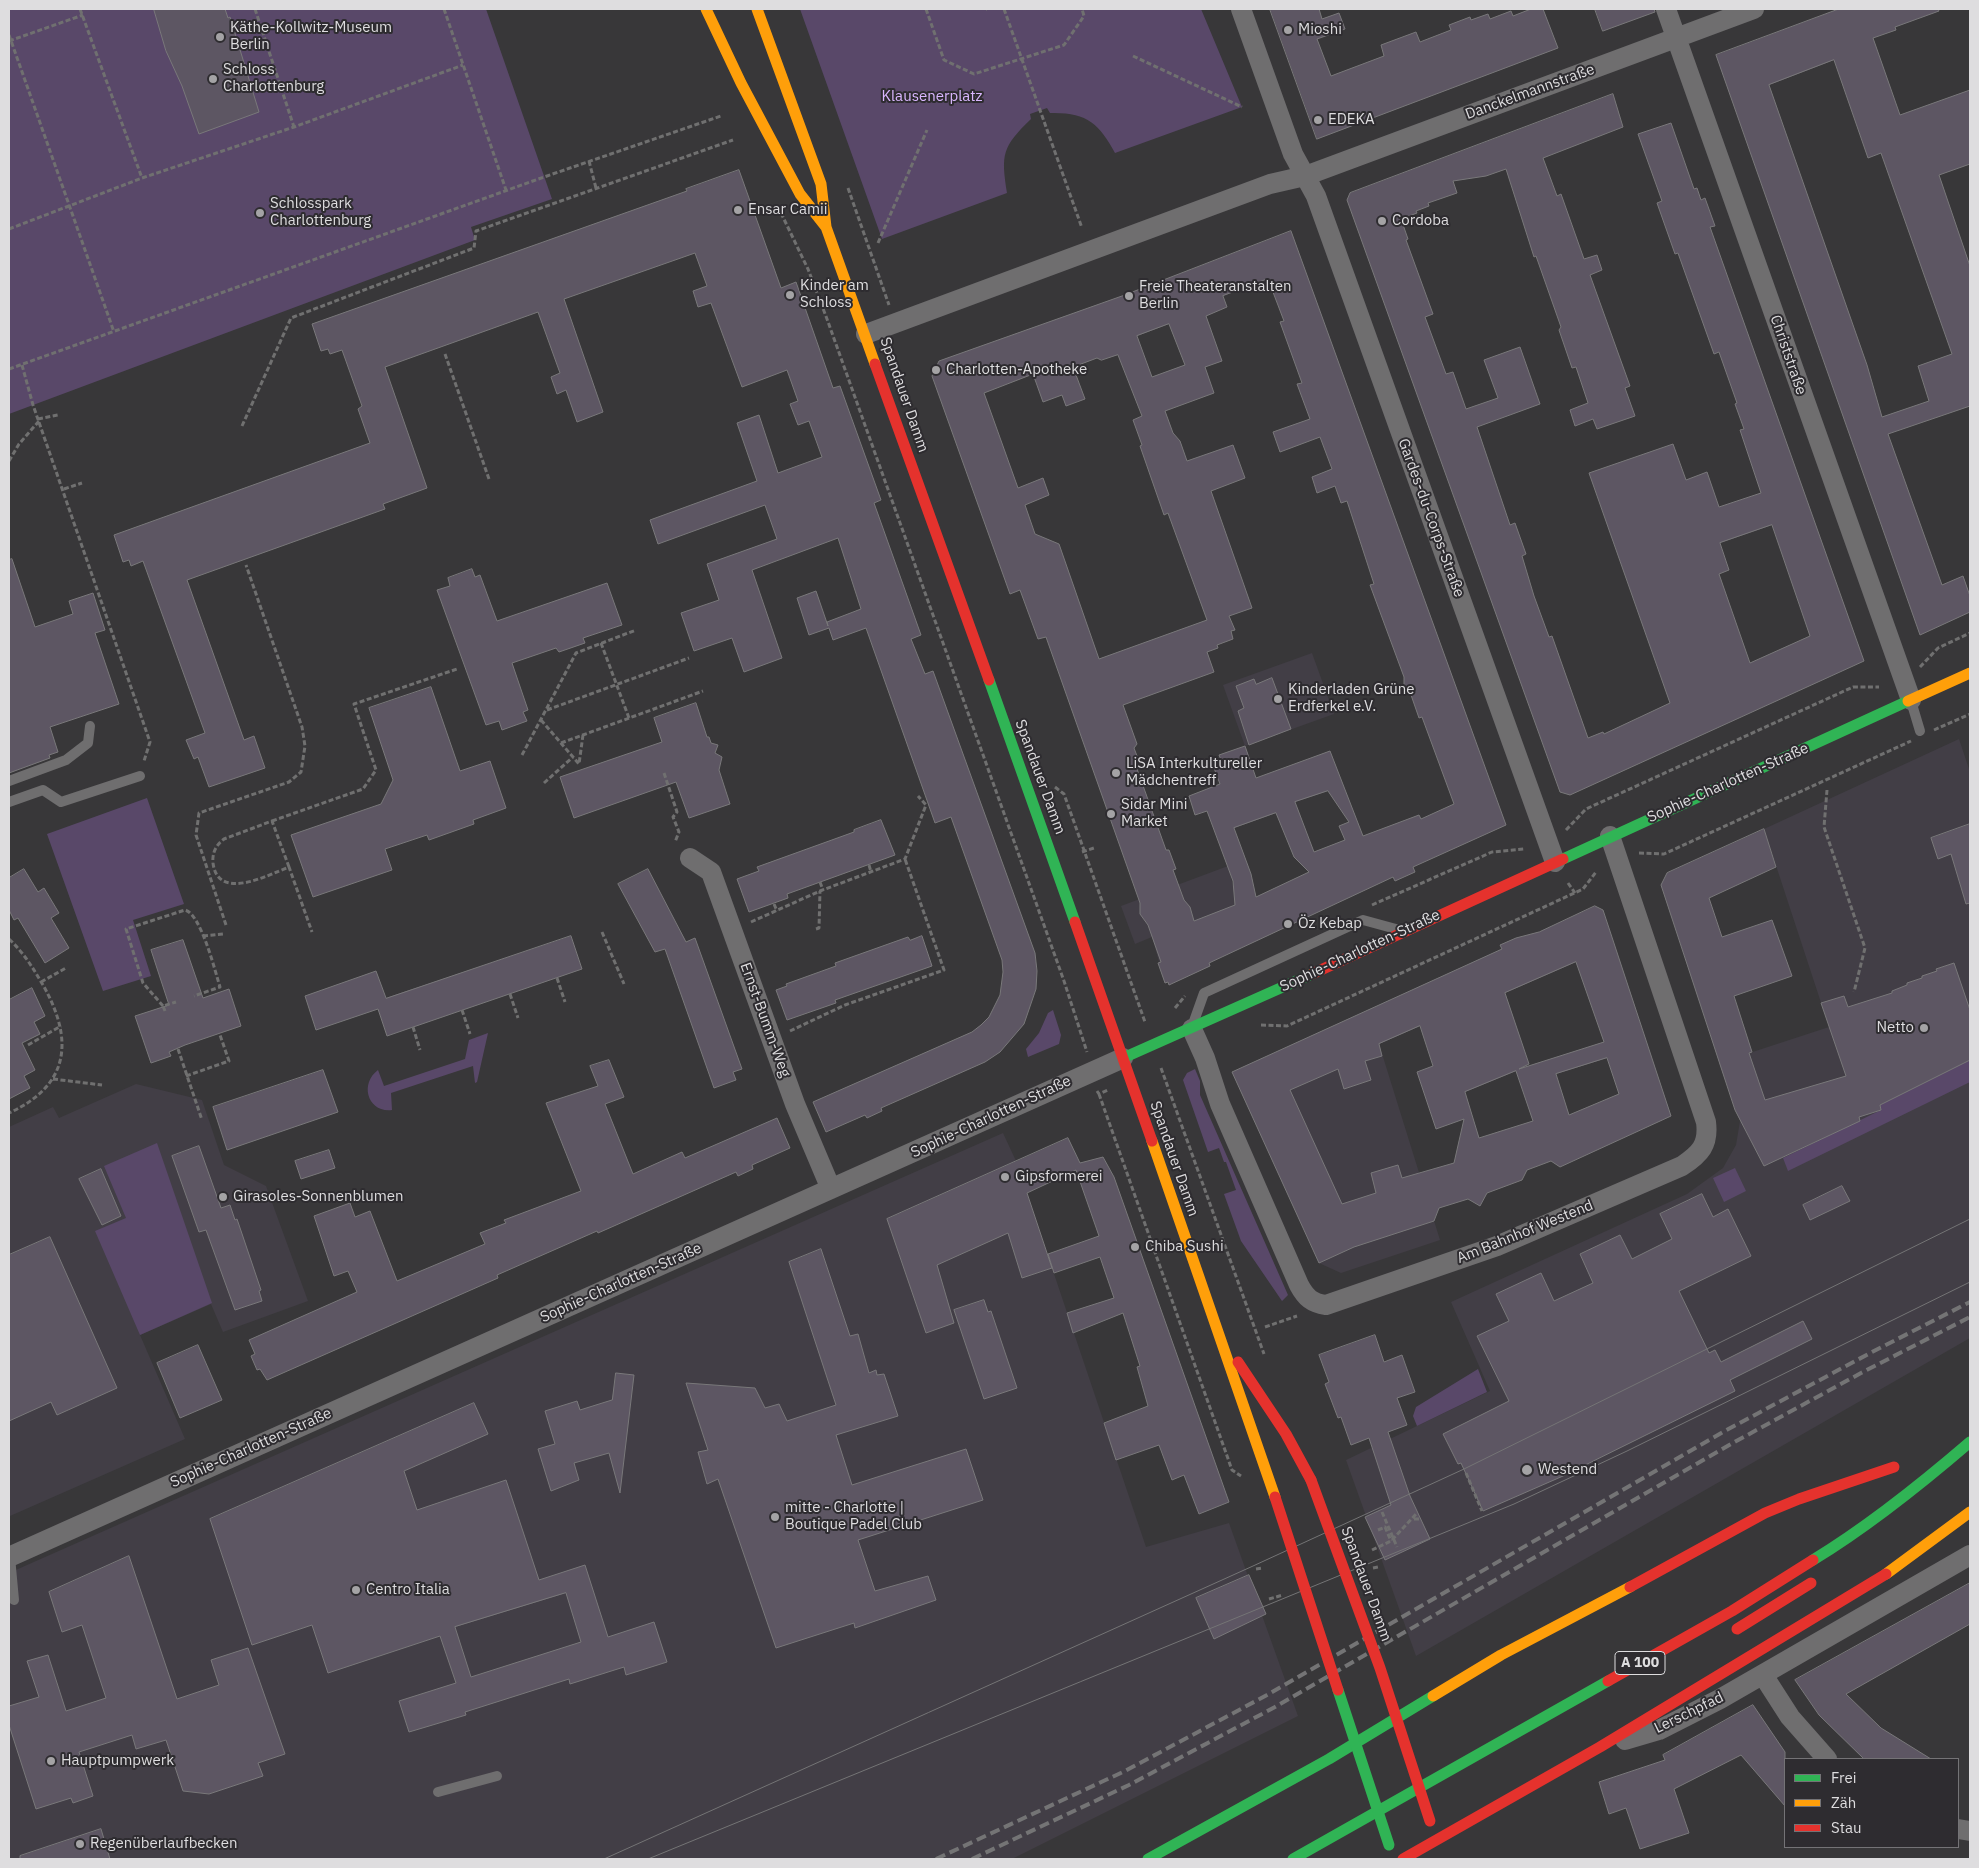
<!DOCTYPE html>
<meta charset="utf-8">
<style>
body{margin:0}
#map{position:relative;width:1979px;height:1868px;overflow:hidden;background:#383739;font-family:"IBM Plex Sans",sans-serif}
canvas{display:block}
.frame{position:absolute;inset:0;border:10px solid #dedddf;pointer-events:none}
.legend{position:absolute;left:1784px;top:1758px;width:175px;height:90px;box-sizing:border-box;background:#2e2c30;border:1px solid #747376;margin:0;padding:6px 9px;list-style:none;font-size:15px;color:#dedddf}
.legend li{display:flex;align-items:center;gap:10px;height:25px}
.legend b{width:25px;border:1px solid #747376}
</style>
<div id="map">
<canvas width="1979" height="1868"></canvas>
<div class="frame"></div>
<ul class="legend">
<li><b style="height:6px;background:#30b455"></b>Frei</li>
<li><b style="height:6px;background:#ff9f0a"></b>Zäh</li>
<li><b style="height:6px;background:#e5322d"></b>Stau</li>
</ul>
</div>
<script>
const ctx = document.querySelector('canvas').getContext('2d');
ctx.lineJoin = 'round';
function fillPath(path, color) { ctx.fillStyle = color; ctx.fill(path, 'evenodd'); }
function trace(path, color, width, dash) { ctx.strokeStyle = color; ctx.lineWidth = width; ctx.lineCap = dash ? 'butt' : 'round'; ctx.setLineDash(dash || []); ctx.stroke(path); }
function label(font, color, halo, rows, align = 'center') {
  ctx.font = font + ' "IBM Plex Sans",sans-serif'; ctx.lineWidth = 4; ctx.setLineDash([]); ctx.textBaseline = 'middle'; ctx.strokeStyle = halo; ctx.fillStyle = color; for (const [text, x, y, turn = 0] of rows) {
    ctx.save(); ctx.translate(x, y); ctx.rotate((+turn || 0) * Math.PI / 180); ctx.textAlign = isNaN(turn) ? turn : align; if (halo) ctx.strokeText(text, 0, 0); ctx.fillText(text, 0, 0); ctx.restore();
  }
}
fillPath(new Path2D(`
 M1312,653l22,61 -89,32 -22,-61z
 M1959,739l11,33v566l-554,318 -70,-196 144,-69 -39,-89 236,-108 36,-26 13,-23 4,-24 -21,-58 110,-36 -65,-198z
 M1228,866l10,39 -29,58 1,3 -41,19 -1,-3 -3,1 -13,-46 -17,7 -14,-38z
 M1379,1044l61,196 -99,33 -22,-10 -87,-191z
 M136,1084l66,16 22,65 42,21 42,115 -85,31 -12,-28 -71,31 45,104 -175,77 -1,-389 44,-20 6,11z
 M1003,1133l13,28 130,386 83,-24 69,193 -286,143h-1003v-286z`), '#423e46');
fillPath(new Path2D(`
 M9,9h477l66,190 -81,28 4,13 -466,174z
 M800,9h401l41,98 -127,46c-16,-30 -29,-41 -65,-40l-3,-5 -17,6 1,5c-29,28 -30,35 -24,74l-125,46z
 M147,798l37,106 -51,16 18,56 -48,15 -56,-157z
 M1053,1010l8,25 -2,9 -31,13 -2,-8 13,-16 9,-20z
 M488,1033l-11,49 -2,1 -2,-17 -82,27 1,17c-24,3 -33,-26 -14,-40l6,16 81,-27 4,-19z
 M1970,1060v22l-182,89 -5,-13 98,-48 -1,-5z
 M1195,1069l5,12v14l88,200 -6,6 -41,-60 -17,-47 12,-4 -10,-28h-2l-5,-14 -11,4 -25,-72 4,-7z
 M157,1143l55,160 -72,32 -45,-104 31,-13 -22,-52z
 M1735,1168l11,23 -22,11 -11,-24z
 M1478,1369l9,23 -70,34 -4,-10 3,-9z`), '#594869');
const building = new Path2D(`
 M154,9h71l3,9 2,-1 29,95 -60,22 -17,-48 -16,-35z
 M1270,9h49l3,10 17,-6 6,16 -28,10 14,37 53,-20 -3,-11 35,-13 4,10 31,-12 -2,-5 21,-8 1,3 17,-6 2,5 21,-8 2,5 18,-7h12l15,39 -241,91z
 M1595,9h59l1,3 -52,19z
 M1839,9h99l1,2 -44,16 1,3 -23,8 27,77 70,-25v74l-31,11 31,91v140l-82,28 54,151 21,-9 7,20v16l-50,23 -204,-580zM1834,60l34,98 13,-5 71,201 -34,12 11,35 -47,16 -15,-52 -98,-280z
 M1613,94l10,33 -80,31 14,38 4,-2 23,65 13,-4 5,15 -12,5 40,111 -5,2 10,28 -38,13 -4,-10 -18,7 -5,-16 18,-7 -12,-36 -4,1 -13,-38 2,-3 -25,-71 -2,1 -28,-88 -20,7 -33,5 4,12 -29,10 1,3 -13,5 1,2 -16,6 7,20 -2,1 27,74 -8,3 21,57 7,-2 13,37 32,-11 -14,-38 36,-13 20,57 -63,23 33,98 5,-2 11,31 -4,2 12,40 15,41 3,-1 36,102 15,-6 1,2 66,-31 -81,-230 84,-29 13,36 21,-8 12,35 42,-14 -21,-63 4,-1 -9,-25 2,-1 -18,-51 -5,2 -36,-101 -3,1 -18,-51 5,-2 -24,-67 33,-11 23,66 3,-1 4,12 4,-2 10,28 -5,1 154,434 -294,134 -10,-3 -213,-592 3,-7zM1772,525l38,111 -60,27 -31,-89 10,-4 -9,-27z
 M739,170l42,118 15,-6 37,106 7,-2 41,114 -7,3 47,132 -10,4 14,35 8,-3 102,282 2,18 -1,18 -12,35 -24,28 -15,10 -104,46 1,3 -15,7 -2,-3 -39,17 -13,-30 159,-70 9,-7 8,-8 11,-22 3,-23 -1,-12 -51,-143 -16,6 -69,-195 -33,12 -4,-12 -20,7 -12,-37 19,-7 12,35 -1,-4 34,-13 -23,-71 -86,32 30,88 -38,14 -12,-34 -38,13 -13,-38 38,-13 -12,-36 70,-25 -12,-34 -107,39 -8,-24 107,-39 -20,-58 22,-8 19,58 44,-16 -13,-36 -11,4 -8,-21 8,-3 -11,-31 -45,17 -31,-84 -13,4 -5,-16 14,-5 -12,-33 -131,46 39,113 -26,10 -11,-32 -9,4 -6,-17 9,-4 -22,-61 -153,55 42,121 -44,16 2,5 -198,71 57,160 10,-4 11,32 -56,19 -11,-30 -4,2 -8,-19 19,-7 -62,-172 -12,5 -2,-6 -6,2 -9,-27 256,-92 -12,-34 4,-3 -20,-56 -12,4 -2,-5 -7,2 -9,-27 375,-133 -1,-2z
 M1291,231l215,594 -93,42 2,5 -20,9 -2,-4 -184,86 1,3 -41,19 -1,-3 -3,1 -7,-20 3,-1 -13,-37 -8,-11v-11l-94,-266 -8,2 -18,-49 -10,4 -78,-218 7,-15 183,-65zM1268,279l16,42 -4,1 22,61 -5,1 13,35 -37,13 7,20 40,-15 12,32 -20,8 5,16 18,-7 6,17 6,-2 27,83 -4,1 34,92v7l6,8 9,26 3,-1 32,87 -33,15 -2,-4 -56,21 -33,-85 -74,27 -11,-32 -26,9 4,10 -9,3 6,16 -31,12 6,19 12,-4 26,70 2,24 -41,16 -4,-14 -6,-7 -11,-30 3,-1 -7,-19h-3l-30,-84 4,-2 -6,-16 3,-4 -14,-39 91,-33 -7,-20 11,-4 -1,-3 16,-6 -2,-8 4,-1 -6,-14 23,-8 -41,-117 34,-13 -12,-33 -46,16 -7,-20 -7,-8 -8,-22 49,-18 -9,-26 17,-6 -16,-45 21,-9 -4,-11zM1169,324l16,41 -33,12 -15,-41zM1118,355l24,61 -9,4 9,25 -2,1 24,69 4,-2 39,107 -108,39 -40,-115 -24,-10 -10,-29 24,-10 -6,-17 -25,10 -34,-95 49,-19 10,28 19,-7 4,11 19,-7 -12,-32 24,-9 4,2zM1328,791l21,31 -10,4 6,14 -31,12 -19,-50zM1276,813l18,44 15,15 -53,25 -5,-23 -17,-46z
 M12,559l23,68 38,-13 -4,-13 24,-8 12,37 -10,3 24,71 -69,23 8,25 -9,3 1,3 -41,15v-213z
 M472,569l3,8 5,-2 17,46 110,-38 15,42 -39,13 2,5 -26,9 -3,-4 -44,15 16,47 -5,2 4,9 -25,9 -3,-9 -13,4 -49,-135 13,-4 -2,-8z
 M1272,678l19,51 -42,16 -11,-34 6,-3 -8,-22 18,-7 2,5z
 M431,687l29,84 30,-10 16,47 -33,12 1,4 -45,16 -2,-5 -42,14 7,21 -79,27 -22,-62 90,-31 12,-24 -24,-72z
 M696,703l11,34h2l2,6 7,2 -3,8 7,4 -3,13 11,34 -41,14 -13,-36 -102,36 -14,-41 102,-35 -8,-24z
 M881,820l14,35 -108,39 1,4 -39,14 -12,-33 22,-8 -2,-4 97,-35v-2z
 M1970,824v79l-4,1 -15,-50 -13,5 -7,-21z
 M1764,829l12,38 -67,31 13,39 50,-17 20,56 -58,20 18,56 -3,1 16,47 81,-24 -25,-73 23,-7 4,11 44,-14v-2l15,-6v-2l15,-5v-2l15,-5 -1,-2 18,-6 16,47v50l-90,45 1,5 -22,7 1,4 -96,45 -29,-56 -74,-225 6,-12z
 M24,869l14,23 6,-4 15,25 -8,5 18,30 -24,15 -27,-45 -4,2 -5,-10v-32z
 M648,869l38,73 9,-4 47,131 -9,3 3,8 -22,8 -49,-139 -10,3 -37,-68z
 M1595,906l8,4 68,206 -111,51 -9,-6 -24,9 -5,10 -35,13 -7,13 -12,-7 -29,9 -5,13 -80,26 -35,16 -87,-191 270,-123 -2,-4 16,-7 23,-6zM1576,962l28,80 -85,27 10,-5 -24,-71zM1420,1026l13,40 -16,6 19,57 28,-10 -10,44 -52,15 -4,-13 -27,8 5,20 -34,11 -52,-114 48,-21 6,20 27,-9 -6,-19 17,-5 -3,-12zM1607,1058l12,36 -50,21 -13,-41zM1516,1071l17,50 -54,17 -14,-46z
 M571,936l11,33 -195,67 -9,-27 -62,21 -11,-34 71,-25 10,27z
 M922,936l10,30 -97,34 1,3 -49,17 -11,-30 11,-4 -1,-2 50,-18 -1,-3 73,-26 2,3z
 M183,940l20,58 26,-9 12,37 -56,19 -16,7 2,4 -20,7 -16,-47 34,-11 -18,-55z
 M32,988l13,28 -11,6 6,12 -18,9 13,27 -11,6 6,12 -21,11v-99z
 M609,1060l15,37 -19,7 28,70 49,-22 3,6 92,-40 13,30 -38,17 1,4 -15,7 -2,-4 -138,61 -1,-2 -100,44 1,3 -231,102 -7,-11 -3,1 -6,-14 4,-2 -6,-14 108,-48 -9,-21 -14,5 -20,-60 36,-13 5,14 15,-6 27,70 88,-37 -5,-11 26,-10 -2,-3 77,-29 -35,-88 52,-17 -8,-20z
 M323,1070l15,42 -111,38 -14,-43z
 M1068,1138l12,25 23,-6 11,20 115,325 -30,12 -15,-39 -12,5 -13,-35 -43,15 -12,-37 44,-17 -11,-39 3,-1 -17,-53 -50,20 -6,-20 47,-15 -14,-41 -46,16 -6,-19 51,-18 -23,-66 -49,23 25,75 -30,10 -14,-45 -71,32 17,58 -28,10 -39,-114z
 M199,1146l22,62 9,-3 5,15 2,-1 24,71 -2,1 3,10 -27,9 -29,-80 -7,2 -27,-76z
 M329,1150l6,18 -34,11 -6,-18z
 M101,1169l20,47 -19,9 -23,-46z
 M1842,1186l8,15 -40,19 -7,-15z
 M1702,1194l11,23 15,-8 23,47 -72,35 30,62 6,-3 6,12 82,-41 9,18 -82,41 5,11 -172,85 -80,35 -22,-48 -3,1 -15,-30 66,-33 -32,-65 32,-15 -13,-27 45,-21 13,28 39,-18 -13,-29 40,-19 12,24 40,-20 -12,-25z
 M50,1237l67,151 -60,27 -6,-13 -42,19v-166z
 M821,1249l29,87 8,-2 11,39 7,-3 1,5 7,-1 14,42 -62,19 16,50 114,-36 17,51 -125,40 17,51 53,-15 8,24 -81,28 -1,-5 -78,25 -58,-169 -11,5 -9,-32 10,-2 -22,-67 69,5 10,20 14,-4 8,17 49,-16 -47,-143z
 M984,1300l4,12 3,-1 26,77 -33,11 -30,-89z
 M1375,1335l9,27 18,-7 13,37 -18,6 10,27 -19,7 22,64 20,43 -45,21 -20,-43 26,-12 -22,-67 -18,7 -10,-28 -3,1 -13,-34 4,-2 -10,-27z
 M198,1345l24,55 -42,18 -23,-55z
 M616,1373l18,2 -14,118 -11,-40 -35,10 5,17 -28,11 -13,-42 17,-5 -10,-33 32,-10 3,9 32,-10z
 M474,1403l14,31 -84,37 13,39 89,-30 33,100 46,-15 23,72 46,-15 13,40 -41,13 -2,-8 -54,17 -1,-5 -104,33 1,3 -57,17 -10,-31 57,-18 -16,-47 -112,37 -16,-48 -60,20 -42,-126zM566,1593l15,49 -110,35 -16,-50z
 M129,1556l48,143 42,-14 -8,-25 37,-12 37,106 -27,9 5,13 -54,18 -26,-3 -17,-51 -30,9 -4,-14 -53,17 14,44 -20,7 -2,-5 -35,11 -27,-84v-19l30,-9 -12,-36 21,-6 18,56 40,-13 -24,-73 -20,7 -13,-40z
 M1249,1575l17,39 -52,25 -18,-41z
 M1970,1583v41l-124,70 35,34 50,31h-67l-45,-44 -24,-35z
 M1753,1705l32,47v54l-44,-51 -67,34 15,44 -49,16 -14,-41 -17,6 -10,-32 66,-22 -2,-5z
 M101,1829l9,30h-90v-3z`);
fillPath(building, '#5d5663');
trace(building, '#79787a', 1);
trace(new Path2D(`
 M80,9l62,169
 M255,9l39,118
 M444,9l62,181
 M926,9l18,51 30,14 90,-29 20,-29 -2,-7
 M986,9h1
 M1004,9l78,219
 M233,32l27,-9
 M9,35l105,297
 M9,41l74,-26
 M1133,56l109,51
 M589,161l7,27
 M848,188l41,117
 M781,213l27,56 19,50 237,662 23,71
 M9,229l133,-51 152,-51 169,-62
 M878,243l49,-113
 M445,354l44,125
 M22,365l11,40 117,337 -6,19
 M9,369l535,-192 177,-61
 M38,419l20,-4
 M242,426l49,-108 183,-70 2,-17 257,-91
 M9,461l10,-17 20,-23
 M64,489l18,-6
 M601,643l28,75
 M1920,667l18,-19 32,-15
 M547,710l142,-52
 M541,720l38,44 4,-29
 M1934,730l36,-16
 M561,743l142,-52
 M522,755l54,-102 60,-23
 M664,773l13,39 -4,5 6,15 -4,10
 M544,783l29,-26
 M1055,787l9,7 81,228
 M1827,790l-3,37 41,121 -11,44
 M272,821l91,-32 13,-19 -22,-66 103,-35
 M1566,830l20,-21 267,-122h26
 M1082,852l12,-4
 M1639,853l25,1 247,-113
 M869,865l2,7
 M289,867l-17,-46 -48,18c-8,6 -12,14 -11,24 5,39 55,12 76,4l23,65
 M820,882l3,8
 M1568,883l7,10
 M774,904l3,7
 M1372,905l120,-53 32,-3
 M751,922l69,-31 85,-32 21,-54 -8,-9
 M226,925l-30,-90 3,-22 90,-31 12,-10 4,-26 -3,-19 -56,-162
 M816,929l3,-1 1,-37
 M602,932l22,52
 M203,936l21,-2
 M9,939c15,14 24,29 34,46 31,55 27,100 -34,128
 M557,978l8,24
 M41,982l25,-14
 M510,994l8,24
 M163,1006l-20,-23 -17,-54 59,-19c16,4 30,61 35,77l-26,9
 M1175,1008l10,-12
 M462,1010l8,24
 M165,1011l-2,-5 13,-4
 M1261,1025l26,1 296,-137 13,-17
 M413,1027l7,23
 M790,1031l55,-26 99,-35 -39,-111
 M28,1045l33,-19
 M178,1049l24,71
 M1161,1068l103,286
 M186,1076l43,-15 -9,-26
 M53,1079l49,6
 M1097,1091l2,3 9,-4
 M1099,1094l133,376 9,6
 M1265,1327l32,-11
 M1466,1473l16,38
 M1382,1512l15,35
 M1414,1519h7
 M1378,1530l7,-3 6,14
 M1372,1550l19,-9 26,-28
 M1373,1568l5,-1
 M1256,1569l7,-1
 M1269,1599l14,-4`), '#707070', 3, [5, 2.5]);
trace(new Path2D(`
 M1911,701l9,30
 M9,781l57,-21 22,-17 2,-17
 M9,802l34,-12 18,12 79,-26
 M1193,1024l11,-31 159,-73 33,9
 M10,1557l4,43
 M438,1792l59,-16`), '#6f6e6f', 10);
trace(new Path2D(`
 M1241,9l52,145 23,42 239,666
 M1666,9l245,691
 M866,334l404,-150 35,-8 449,-167
 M690,858l21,14 84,232 36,85
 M1192,1029l13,29 15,46 79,181c7,13 13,18 27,20l171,-59 185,-80c18,-12 27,-21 24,-44l-96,-286
 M9,1557l1114,-499
 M1763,1675l27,42 37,42
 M1625,1740l34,-10 61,-31 250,-144
 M1958,1829l12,2`), '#6f6e6f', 20);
trace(new Path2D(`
 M989,680l86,242
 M1563,859l345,-158
 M1123,1058l189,-84
 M1813,1560c56,-34 107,-75 157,-118
 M1148,1859l181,-100 104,-63
 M1293,1859l315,-178`), '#30b455', 11);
trace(new Path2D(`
 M706,9l35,74 59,111 26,33
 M757,9l64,175 5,43 49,137
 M1908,701l62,-28
 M1152,1141l123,356
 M1886,1574l84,-62
 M1433,1696l68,-41 129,-68`), '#ff9f0a', 11);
trace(new Path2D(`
 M875,364l114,316
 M1075,922l77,219
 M1312,974l251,-115
 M1238,1362l48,72 25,46
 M1630,1587l135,-74 34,-14 95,-32
 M1737,1629l74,-46
 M1608,1681l124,-70 81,-51
 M1600,1747l286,-173
 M1403,1859l197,-112`), '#e5322d', 11);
trace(new Path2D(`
 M604,1859l649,-293 211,-97 506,-250
 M648,1859l866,-355 113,-53 343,-169`), '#747475', 1);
trace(new Path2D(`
 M936,1859l189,-88 142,-76 456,-263 149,-80 98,-50
 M972,1859l157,-74 146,-78 456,-263 130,-71 109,-56`), '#747475', 4, [10, 5]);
trace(new Path2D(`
 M1338,1690l51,155`), '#30b455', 11);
trace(new Path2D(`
 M1311,1480l69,188 50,153
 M1275,1497l63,193`), '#e5322d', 11);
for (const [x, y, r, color] of [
 [1288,30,5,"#a4a3a5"],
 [220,37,5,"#a4a3a5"],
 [213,79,5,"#a4a3a5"],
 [1318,120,5,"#a4a3a5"],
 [738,210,5,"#a4a3a5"],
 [260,213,5,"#a4a3a5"],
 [1382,221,5,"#a4a3a5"],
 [790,295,5,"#a4a3a5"],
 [1129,296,5,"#a4a3a5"],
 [936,370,5,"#a4a3a5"],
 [1278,699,5,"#a4a3a5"],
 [1116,773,5,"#a4a3a5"],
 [1111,814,5,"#a4a3a5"],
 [1288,924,5,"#a4a3a5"],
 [1924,1028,5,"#a4a3a5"],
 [1005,1177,5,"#a4a3a5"],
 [223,1197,5,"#a4a3a5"],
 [1135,1247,5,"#a4a3a5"],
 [1527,1470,6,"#a4a3a5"],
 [775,1517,5,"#a4a3a5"],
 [356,1590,5,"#a4a3a5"],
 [51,1761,5,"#a4a3a5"],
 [80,1844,5,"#a4a3a5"]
]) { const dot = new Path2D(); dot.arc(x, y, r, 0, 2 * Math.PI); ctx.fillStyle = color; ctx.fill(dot); trace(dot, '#2e2c30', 2); }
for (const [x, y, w] of [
 [1640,1663,50]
]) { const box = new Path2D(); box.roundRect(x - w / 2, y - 11.5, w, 23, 4); ctx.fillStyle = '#2e2c30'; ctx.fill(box); trace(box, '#dedddf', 1); }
label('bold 14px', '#dedddf', null, [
 ["A 100",1640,1663]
]);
label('15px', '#dedddf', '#2e2c30', [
 ["Käthe-Kollwitz-Museum",230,28],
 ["Berlin",230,45],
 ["Mioshi",1298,30],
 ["Schloss",223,70],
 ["Charlottenburg",223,87],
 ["EDEKA",1328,120],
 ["Schlosspark",270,204],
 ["Charlottenburg",270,221],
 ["Ensar Camii",748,210],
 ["Cordoba",1392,221],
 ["Kinder am",800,286],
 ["Schloss",800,303],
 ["Freie Theateranstalten",1139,287],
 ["Berlin",1139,304],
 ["Charlotten-Apotheke",946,370],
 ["Kinderladen Grüne",1288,690],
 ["Erdferkel e.V.",1288,707],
 ["LiSA Interkultureller",1126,764],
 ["Mädchentreff",1126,781],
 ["Sidar Mini",1121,805],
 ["Market",1121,822],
 ["Öz Kebap",1298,924],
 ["Netto",1914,1028,"right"],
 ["Gipsformerei",1015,1177],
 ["Girasoles-Sonnenblumen",233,1197],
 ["Chiba Sushi",1145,1247],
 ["Westend",1538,1470],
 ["mitte - Charlotte |",785,1508],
 ["Boutique Padel Club",785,1525],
 ["Centro Italia",366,1590],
 ["Hauptpumpwerk",61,1761],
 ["Regenüberlaufbecken",90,1844]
], 'left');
label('15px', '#dedddf', '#2e2c30', [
 ["Danckelmannstraße",1530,92,-20],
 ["Christstraße",1788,355,71],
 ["Spandauer Damm",904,395,71],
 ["Gardes-du-Corps-Straße",1431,518,70],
 ["Spandauer Damm",1040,777,70],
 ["Sophie-Charlotten-Straße",1728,783,-24],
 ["Sophie-Charlotten-Straße",1360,951,-25],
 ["Ernst-Bumm-Weg",765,1020,70],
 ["Sophie-Charlotten-Straße",991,1117,-25],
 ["Spandauer Damm",1174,1159,71],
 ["Am Bahnhof Westend",1525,1232,-22],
 ["Sophie-Charlotten-Straße",621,1283,-24],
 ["Sophie-Charlotten-Straße",251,1448,-24],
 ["Spandauer Damm",1366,1584,70],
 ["Lerschpfad",1689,1713,-26]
]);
label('15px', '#dab7ff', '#2e2c30', [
 ["Klausenerplatz",932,97]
]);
</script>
